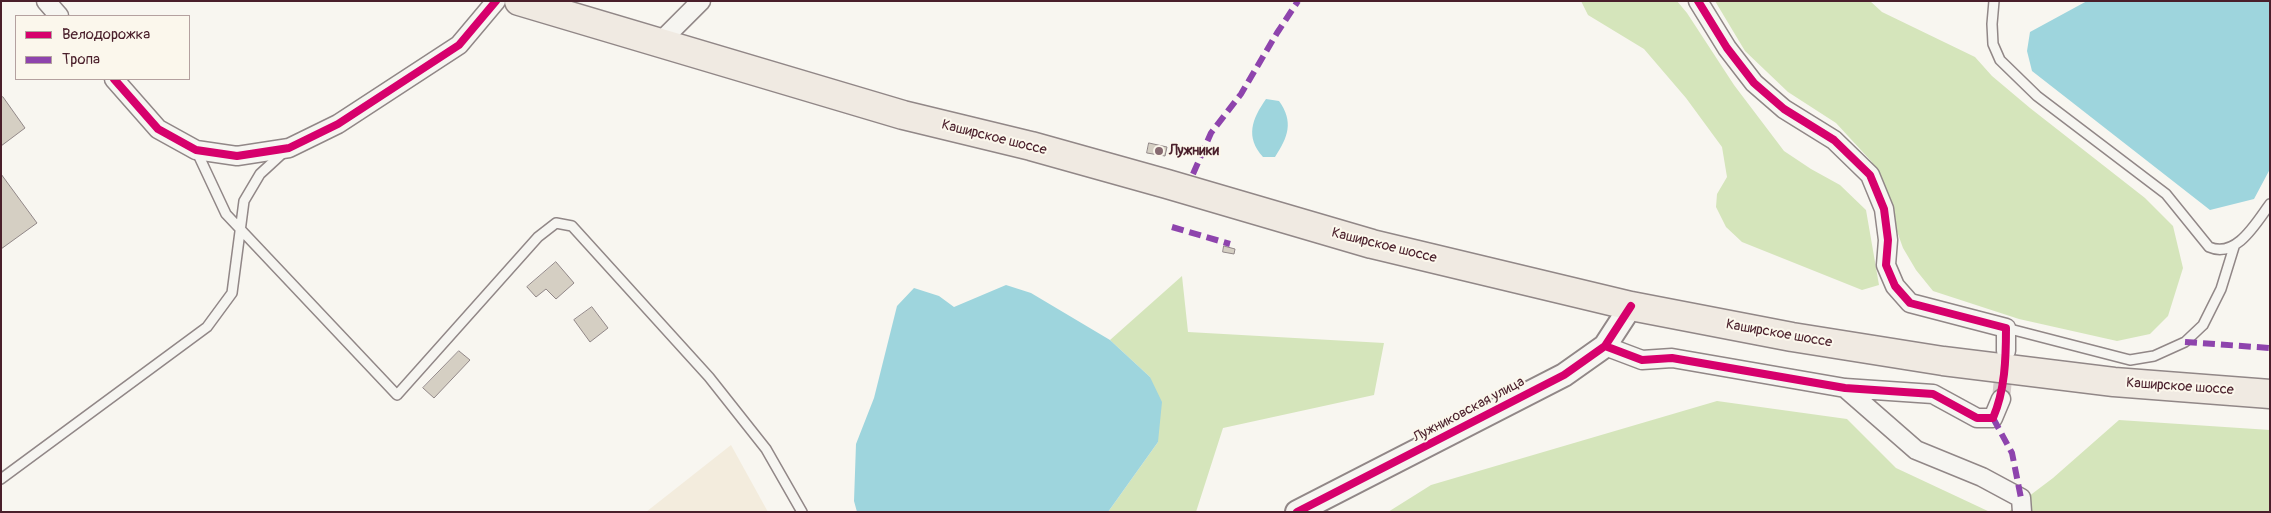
<!DOCTYPE html>
<meta charset="utf-8">
<style>
body{margin:0}
#map{position:relative;width:2271px;height:513px;overflow:hidden;background:#f8f6f0;font-family:Pangolin,sans-serif}
canvas{display:block}
.frame{position:absolute;inset:0;border:2px solid #4a1f2b;pointer-events:none}
.legend{position:absolute;left:15px;top:15px;width:175px;height:65px;box-sizing:border-box;background:#fbf7ec;border:1px solid #b4a19f;margin:0;padding:6px 9px;list-style:none;font-size:15px;color:#4a1f2b}
.legend li{display:flex;align-items:center;gap:10px;height:25px}
.legend b{width:25px;border:1px solid #b4a19f}
</style>
<div id="map">
<canvas width="2271" height="513"></canvas>
<div class="frame"></div>
<ul class="legend">
<li><b style="height:6px;background:#d6006c"></b>Велодорожка</li>
<li><b style="height:6px;background:#8e44ad"></b>Тропа</li>
</ul>
</div>
<script>
const ctx = document.querySelector('canvas').getContext('2d');
ctx.lineJoin = 'round';
function fillPath(path, color) { ctx.fillStyle = color; ctx.fill(path, 'evenodd'); }
function trace(path, color, width, dash) { ctx.strokeStyle = color; ctx.lineWidth = width; ctx.lineCap = dash ? 'butt' : 'round'; ctx.setLineDash(dash || []); ctx.stroke(path); }
function label(font, color, halo, rows, align = 'center') {
  ctx.font = font + ' Pangolin,sans-serif'; ctx.lineWidth = 4; ctx.setLineDash([]); ctx.textBaseline = 'middle'; ctx.strokeStyle = halo; ctx.fillStyle = color; for (const [text, x, y, turn = 0] of rows) {
    ctx.save(); ctx.translate(x, y); ctx.rotate((+turn || 0) * Math.PI / 180); ctx.textAlign = isNaN(turn) ? turn : align; if (halo) ctx.strokeText(text, 0, 0); ctx.fillText(text, 0, 0); ctx.restore();
  }
}
fillPath(new Path2D(`
 M731,445l37,67h-122z`), '#f3ecdd');
fillPath(new Path2D(`
 M1581,1h96l10,12 47,72 50,66 27,18 29,16 26,25 13,75 -17,5 -120,-48 -16,-15 -10,-20 1,-13 10,-17 -5,-30 -36,-49 -42,-49 -56,-34z
 M1715,1h155l12,11 93,45 17,19 38,32 115,90 28,28 10,42 -15,48 -18,18 -33,7 -98,-22 -86,-28 -17,-21 -13,-22 -31,-86 -36,-39 -48,-31 -43,-41z
 M1182,276l6,56 196,11 -10,52 -151,33 -27,84h-88l50,-70 -8,-65 -40,-37z
 M1717,401l130,18 49,49 94,44h-602l43,-27z
 M2119,420l151,10v82h-262l45,-34z`), '#d5e5bb');
fillPath(new Path2D(`
 M2087,1h183v168l-16,30 -44,11 -178,-139 -5,-20 3,-19z
 M1266,99l13,2c15,21 9,36 -4,56h-12c-18,-20 -11,-38 3,-58z
 M1006,285l25,8 79,47 40,37 12,25 -4,40 -50,70h-251l-3,-11 2,-57 18,-46 23,-92 17,-18 25,8 15,11z`), '#9ed5dd');
const building = new Path2D(`
 M3,97l22,31 -24,18v-48z
 M1149,143l18,4 -2,9 -18,-3z
 M1,174l36,49 -36,26z
 M1224,246l11,3 -1,5 -11,-2z
 M556,262l18,21 -18,16 -10,-10 -10,8 -9,-10z
 M592,307l16,21 -18,14 -16,-22z
 M459,351l11,9 -36,38 -11,-10z`);
fillPath(building, '#d5cfc3');
trace(building, '#918787', 1);
trace(new Path2D(`
 M2001,399l4,-40`), '#d5cbc9', 18, [18, 9]);
const service = new Path2D(`
 M1994,1l-2,23 1,20 7,16 37,36 129,98 43,53c27,12 47,-24 61,-43
 M196,150l30,64 171,181 141,-158 18,-14 16,3 137,151 57,72 36,63
 M2006,328l124,32 24,-4 31,-14 18,-17 18,-36 13,-42
 M1,479l206,-152 25,-34 12,-92 16,-27 25,-23`);
const minor = new Path2D(`
 M46,1l13,15
 M1698,1l29,47 27,35 30,26 50,31 36,35 14,34 4,31 -2,25 9,21 15,17 96,25v23
 M660,42l41,-41
 M114,79l44,50 38,21 41,6 52,-8 49,-24 121,-79 37,-44
 M1605,346l37,14 30,-2 173,30 88,6 44,24h16l8,-19
 M1845,388l71,62 66,27 39,21 1,14`);
const tertiary = new Path2D(`
 M1297,512l267,-137 41,-29 26,-40`);
const primary = new Path2D(`
 M519,1l384,114 128,31 136,38 205,60 259,62 161,31 151,24 171,21 156,12`);
trace(service, '#918787', 12);
trace(minor, '#918787', 21);
trace(tertiary, '#918787', 26);
trace(primary, '#918787', 31);
trace(service, '#f6f5f1', 9);
trace(minor, '#f6f5f1', 18);
trace(tertiary, '#f6f5f1', 22);
trace(primary, '#f0eae2', 28);
trace(new Path2D(`
 M1193,174l18,-41 30,-39 36,-61 21,-32
 M1172,227l58,17
 M2185,342l85,6
 M1993,418l19,35 9,45`), '#8e44ad', 6, [12, 6]);
trace(new Path2D(`
 M114,79l44,50 38,21 41,6 52,-8 49,-24 121,-79 37,-44
 M1605,346l37,14 30,-2 173,30 88,6 44,24h16c12,-28 13,-59 13,-90l-96,-25 -15,-17 -9,-21 2,-25 -4,-31 -14,-34 -36,-35 -50,-31 -30,-26 -27,-35 -29,-47
 M1297,512l267,-137 41,-29 26,-40`), '#d6006c', 8);
for (const [x, y, r, color] of [
 [1159,151,5,"#876a70"]
]) { const dot = new Path2D(); dot.arc(x, y, r, 0, 2 * Math.PI); ctx.fillStyle = color; ctx.fill(dot); trace(dot, '#fbf7ec', 2); }
label('14px', '#4a1f2b', '#fbf7ec', [
 ["Каширское шоссе",994,138,14],
 ["Каширское шоссе",1384,246,14],
 ["Каширское шоссе",1779,334,10],
 ["Каширское шоссе",2180,387,4],
 ["Лужниковская улица",1469,410,-28]
]);
label('bold 14px', '#4a1f2b', '#fbf7ec', [
 ["Лужники",1169,151]
], 'left');
</script>
